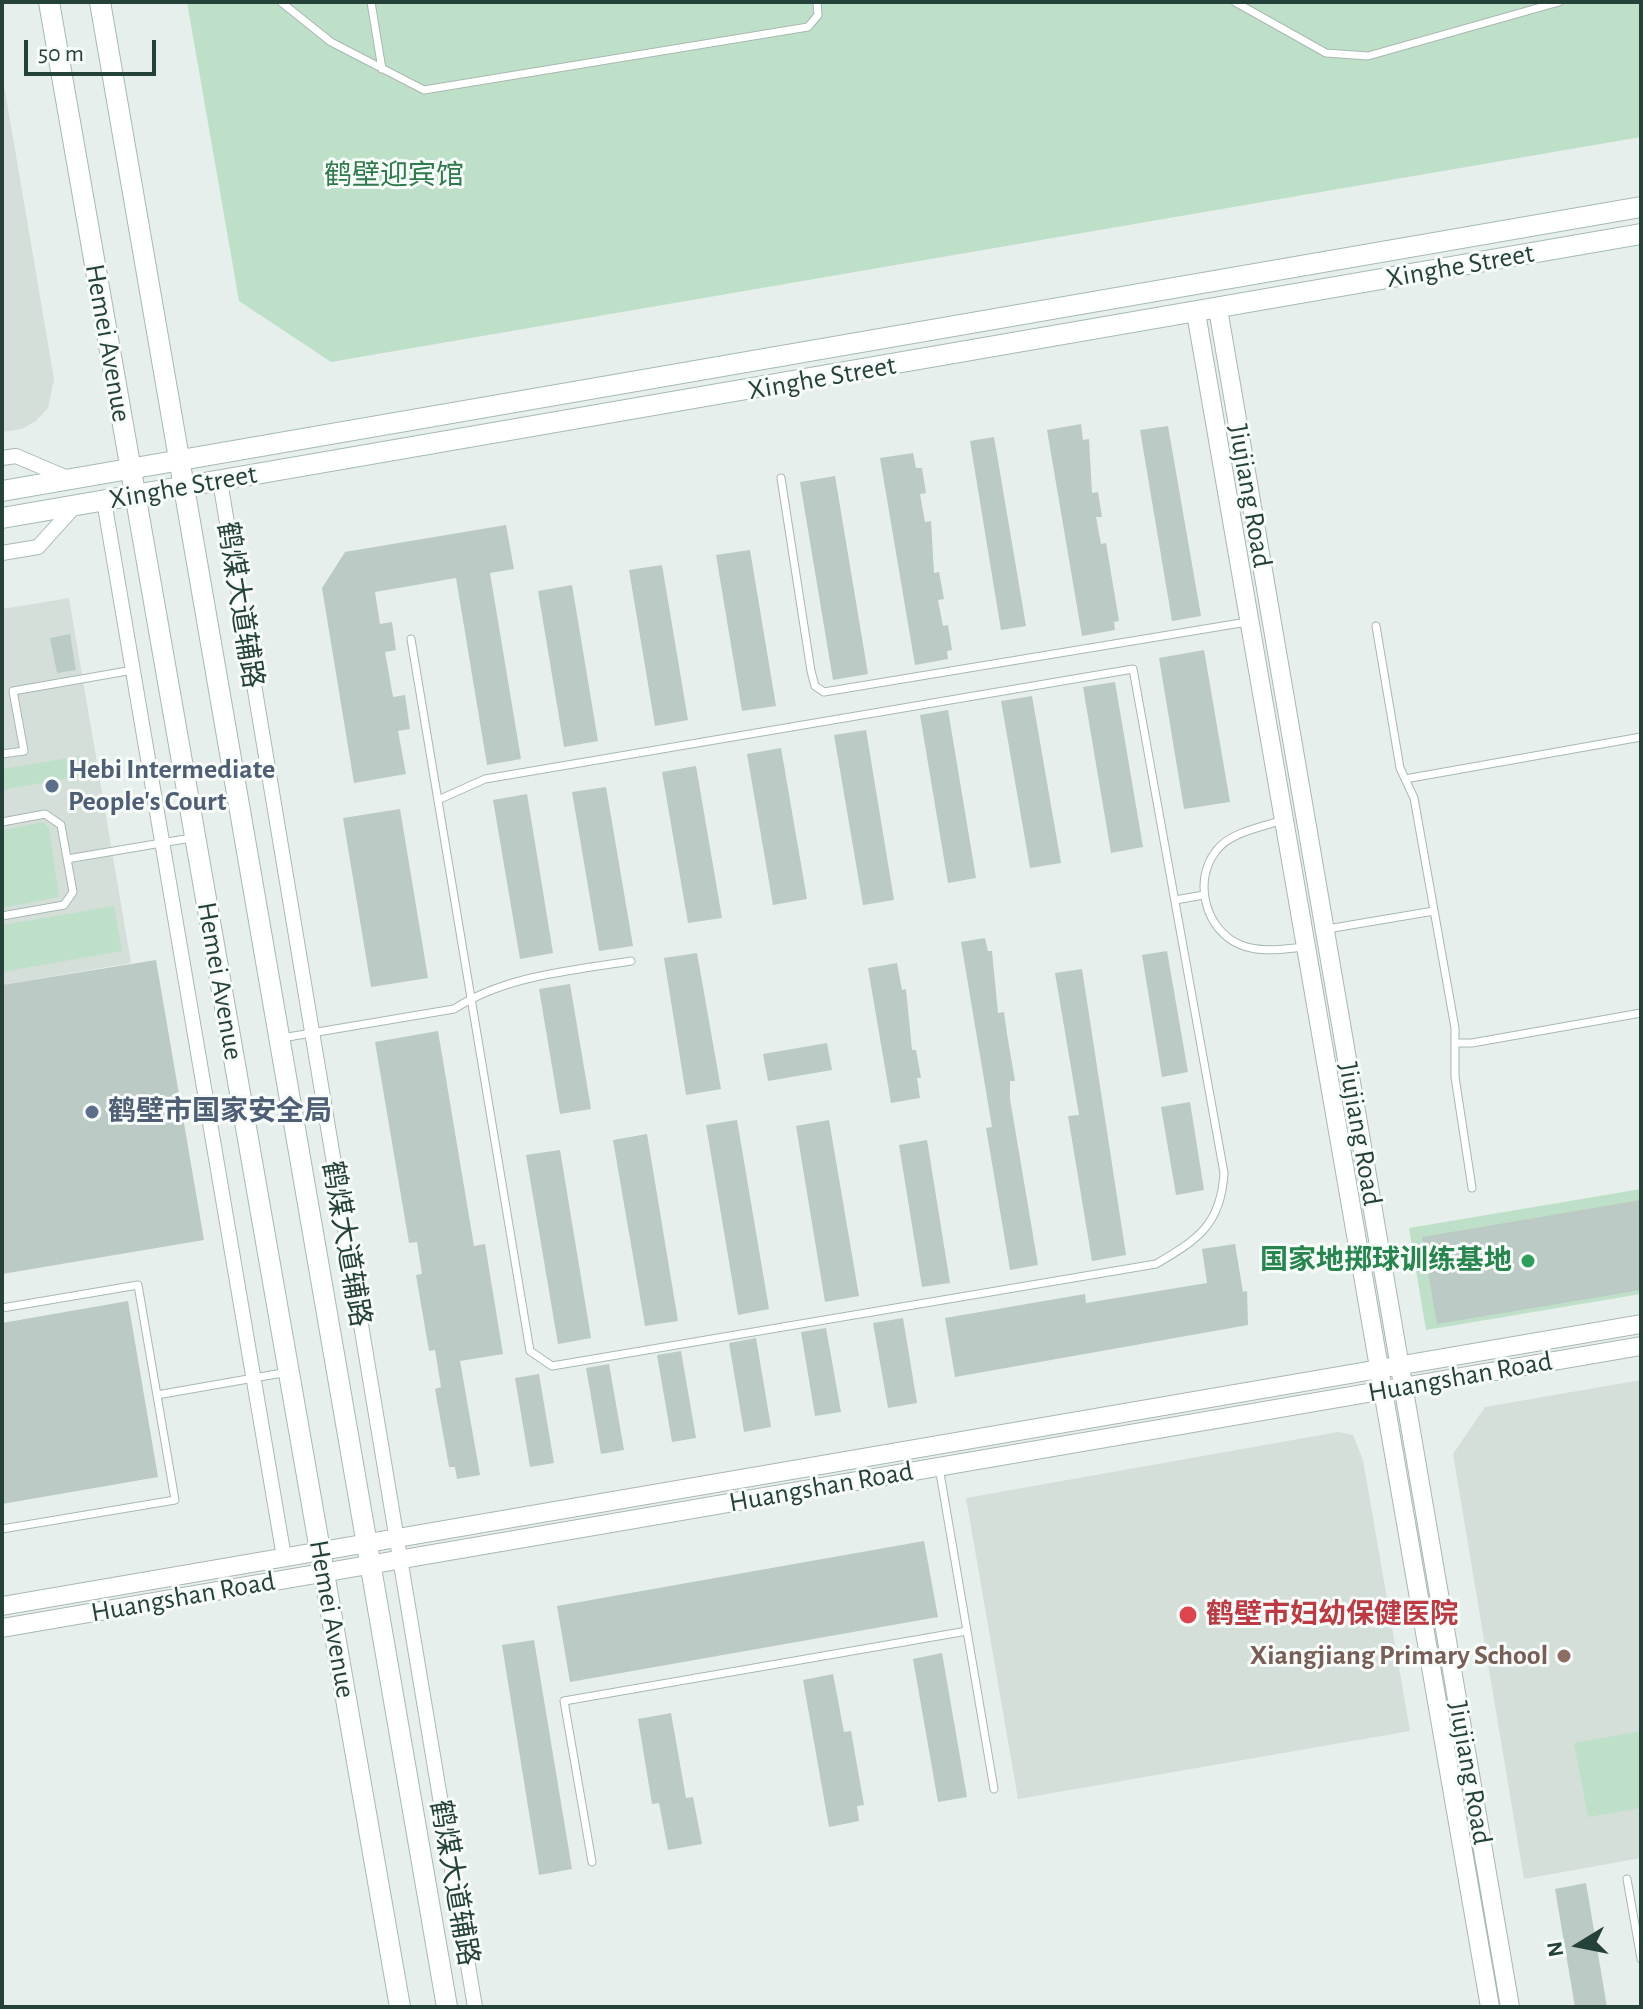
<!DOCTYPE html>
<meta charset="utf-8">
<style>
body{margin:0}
#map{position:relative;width:1643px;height:2009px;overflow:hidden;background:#e6efeb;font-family:"Alegreya Sans",sans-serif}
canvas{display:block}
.frame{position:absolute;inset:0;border:4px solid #24423a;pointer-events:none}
.north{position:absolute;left:1539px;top:1905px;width:80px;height:80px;-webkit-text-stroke:6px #f7fbf9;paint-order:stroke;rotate:260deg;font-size:22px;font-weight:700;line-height:32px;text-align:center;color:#24423a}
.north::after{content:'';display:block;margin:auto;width:28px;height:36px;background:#24423a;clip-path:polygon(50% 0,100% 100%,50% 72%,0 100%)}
.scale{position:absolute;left:24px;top:40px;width:132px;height:36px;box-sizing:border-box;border:4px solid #24423a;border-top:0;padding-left:10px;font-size:24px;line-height:28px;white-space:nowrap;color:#24423a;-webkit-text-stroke:6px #f7fbf9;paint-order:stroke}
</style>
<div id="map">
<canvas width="1643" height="2009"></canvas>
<div class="frame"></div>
<div class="north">N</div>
<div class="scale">50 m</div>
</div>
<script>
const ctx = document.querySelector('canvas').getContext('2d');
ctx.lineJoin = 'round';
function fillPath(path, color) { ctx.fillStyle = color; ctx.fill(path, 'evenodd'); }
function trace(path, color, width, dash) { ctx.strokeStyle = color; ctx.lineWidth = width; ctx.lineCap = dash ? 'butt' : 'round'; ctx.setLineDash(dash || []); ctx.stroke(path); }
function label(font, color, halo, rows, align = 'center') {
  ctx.font = font + ' "Alegreya Sans","Noto Sans SC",sans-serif'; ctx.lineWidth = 6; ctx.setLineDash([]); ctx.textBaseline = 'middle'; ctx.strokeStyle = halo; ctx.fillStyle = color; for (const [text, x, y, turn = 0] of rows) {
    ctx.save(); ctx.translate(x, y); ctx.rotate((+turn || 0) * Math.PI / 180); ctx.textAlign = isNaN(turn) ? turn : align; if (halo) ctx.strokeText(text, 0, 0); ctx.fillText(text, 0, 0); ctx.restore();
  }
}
fillPath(new Path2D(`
 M2,73l52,306 -6,29 -12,13 -14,8 -20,3z
 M69,598l62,365 -129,22v-376z
 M1641,1380v478l-117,21 -71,-425 32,-47z
 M1338,1432l15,3 10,25 47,271 -392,68 -52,-301z`), '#d4dfda');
fillPath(new Path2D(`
 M187,2h1454v135l-1310,225 -92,-61z
 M80,756l3,20 -81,14v-21z
 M43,822l6,6 10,69 -57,11v-78z
 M114,906l8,45 -120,21v-47z
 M1641,1189v105l-215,36 -17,-102z
 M1641,1731v77l-53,9 -14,-74z`), '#bfe0c8');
fillPath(new Path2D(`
 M1081,424l2,16 6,-1 3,54 6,-1 4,25h-6l5,27 5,-1 13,78 -5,1 1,8 -33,6 -35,-206z
 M1168,426l33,190 -29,5 -32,-191z
 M994,437l32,189 -25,4 -31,-189z
 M913,453l3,15h6l4,25 -6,1 5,28 6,-1 3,52 5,-1 5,27 -6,1 5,26 5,-1 4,25 -5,1 1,8 -33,6 -35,-207z
 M835,476l33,198 -35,6 -33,-198z
 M506,525l8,44 -24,4 31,186 -34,6 -31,-187 -81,14 5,32 12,-2 4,28 -11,2 8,45 12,-2 5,34 -12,2 8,43 -52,9 -32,-195 23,-36z
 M750,550l26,156 -34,5 -26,-156z
 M662,565l26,155 -33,6 -26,-156z
 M572,585l26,156 -34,6 -26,-156z
 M70,634l6,36 -19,3 -7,-35z
 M1204,650l26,152 -46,7 -25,-151z
 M1115,682l28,165 -32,6 -28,-166z
 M1032,696l29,167 -31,5 -29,-167z
 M948,710l28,168 -28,5 -28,-168z
 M866,730l28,170 -31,5 -29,-170z
 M781,748l26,151 -34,6 -26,-151z
 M696,766l26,152 -34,5 -26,-151z
 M606,787l27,159 -34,5 -27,-159z
 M527,794l26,159 -33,6 -27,-159z
 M400,809l28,169 -57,9 -28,-169z
 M985,938l3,13h4l6,62 6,-1 3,22 8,47h-5v18l28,166 -28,5 -24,-142 6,-1 -31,-185z
 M1167,951l21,121 -26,5 -20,-122z
 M697,953l24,136 -35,6 -22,-137z
 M156,960l48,280 -202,34v-289z
 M897,963l5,27 4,-1 6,61h4l5,28h-4l3,20 -29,5 -23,-135z
 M1082,969l44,286 -34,6 -24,-145 11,-1 -24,-142z
 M570,984l21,125 -31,5 -21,-125z
 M438,1031l36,215 11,-2 18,110 -43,7 20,114 -23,4 -2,-12h-6l-14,-78 6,-2 -6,-37 -6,1 -13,-76 6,-1 -5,-32 -8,1 -34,-201z
 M827,1043l5,27 -64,11 -5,-27z
 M1190,1102l14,88 -28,5 -15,-88z
 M737,1120l32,189 -31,6 -32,-190z
 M829,1120l30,176 -34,6 -29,-176z
 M647,1134l31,187 -33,5 -32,-186z
 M927,1140l23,143 -28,4 -23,-142z
 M560,1150l31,188 -33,6 -32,-189z
 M1641,1200v90l-204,34 -15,-87z
 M1235,1244l8,48 4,-1 1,34 -293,52 -10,-59 140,-24 1,9 121,-20 -5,-34z
 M128,1301l30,176 -156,27v-181z
 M903,1318l14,85 -29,5 -15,-85z
 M826,1328l15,84 -26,4 -14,-84z
 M756,1338l15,89 -27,5 -15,-89z
 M681,1351l15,87 -24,4 -15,-87z
 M609,1364l15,86 -23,4 -15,-86z
 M539,1374l15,89 -24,4 -15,-89z
 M924,1541l14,76 -368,65 -13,-76z
 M534,1640l38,229 -33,6 -37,-230z
 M942,1653l25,144 -29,5 -25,-143z
 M833,1674l11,58 7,-1 13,74 -7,1 2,15 -30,6 -26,-147z
 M671,1713l15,85 7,-1 9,47 -34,6 -9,-47 -7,1 -14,-85z
 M1586,1883l21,124h-32l-20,-118z`), '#bbcac4');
const service = new Path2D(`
 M281,2l50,40 93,48 384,-63 10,-12 -1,-13
 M371,2l11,67
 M1235,2l91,51 42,3 191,-54
 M781,478l30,193 4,15 9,6 423,-70
 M1376,626l24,142 14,30 41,230v49l17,111
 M411,639l119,712 22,15 604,-102c41,-24 65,-39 68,-91l-91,-504 -648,110 -47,21
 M2,754l22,-3 -11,-60 120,-21
 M1405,779l236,-42
 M1283,820c-21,7 -53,12 -67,31 -24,31 -10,80 25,94 20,8 42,4 63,2
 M2,822l43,-8 16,11 12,67 -9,13 -62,11
 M67,859l124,-21
 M1175,900l29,-5
 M1327,929l107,-18
 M282,1038l172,-29c53,-34 117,-38 177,-48
 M1457,1043h15l169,-30
 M2,1308l136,-23 37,215 -173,29
 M157,1395l131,-23
 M939,1467l55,322
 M592,1862l-28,-161 403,-70
 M1627,1879l14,80`);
const minor = new Path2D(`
 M2,458l14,-2 54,23
 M220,481l255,1526
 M104,501l180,1056
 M2,553l36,-6 37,-41`);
const tertiary = new Path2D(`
 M1218,309l292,1698
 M1196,313l294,1694
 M2,1606l1639,-282
 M2,1628l1639,-282`);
const secondary = new Path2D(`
 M49,2l351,2005
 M100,2l347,2005
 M2,491l1639,-284
 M2,518l1639,-284`);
trace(service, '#a8b8b2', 9);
trace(minor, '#a8b8b2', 16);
trace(tertiary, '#a8b8b2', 20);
trace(secondary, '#a4bbb3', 22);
trace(service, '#fff', 7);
trace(minor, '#fff', 14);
trace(tertiary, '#fff', 18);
trace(secondary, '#fff', 20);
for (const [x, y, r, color] of [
 [52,786,8,"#5c6f8a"],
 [92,1112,8,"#5c6f8a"],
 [1528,1261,8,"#2e9e5b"],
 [1188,1615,10,"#e0444e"],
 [1564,1656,8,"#8d6e63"]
]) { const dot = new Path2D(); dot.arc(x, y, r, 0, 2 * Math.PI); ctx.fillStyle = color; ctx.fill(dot); trace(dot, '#f7fbf9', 3); }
label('28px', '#2d7a4b', '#f7fbf9', [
 ["鹤壁迎宾馆",394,176]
]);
label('28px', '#24423a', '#f7fbf9', [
 ["Xinghe Street",1460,266,-10],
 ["Hemei Avenue",108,343,80],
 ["Xinghe Street",822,378,-10],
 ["Xinghe Street",183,487,-10],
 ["Jiujiang Road",1250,496,80],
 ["鹤煤大道辅路",240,605,81],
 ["Hemei Avenue",220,981,80],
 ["Jiujiang Road",1360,1134,80],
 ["鹤煤大道辅路",346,1244,80],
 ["Huangshan Road",1460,1377,-10],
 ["Huangshan Road",821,1487,-10],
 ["Huangshan Road",183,1597,-10],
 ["Hemei Avenue",332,1619,80],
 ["Jiujiang Road",1470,1773,80],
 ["鹤煤大道辅路",454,1883,80]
]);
label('bold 28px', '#4e5e75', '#f7fbf9', [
 ["Hebi Intermediate",68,770],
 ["People's Court",68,802],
 ["鹤壁市国家安全局",108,1112]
], 'left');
label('bold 28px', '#27864d', '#f7fbf9', [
 ["国家地掷球训练基地",1512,1261]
], 'right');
label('bold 28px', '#be3a42', '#f7fbf9', [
 ["鹤壁市妇幼保健医院",1206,1615]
], 'left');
label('bold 28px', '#785e54', '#f7fbf9', [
 ["Xiangjiang Primary School",1548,1656]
], 'right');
</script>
